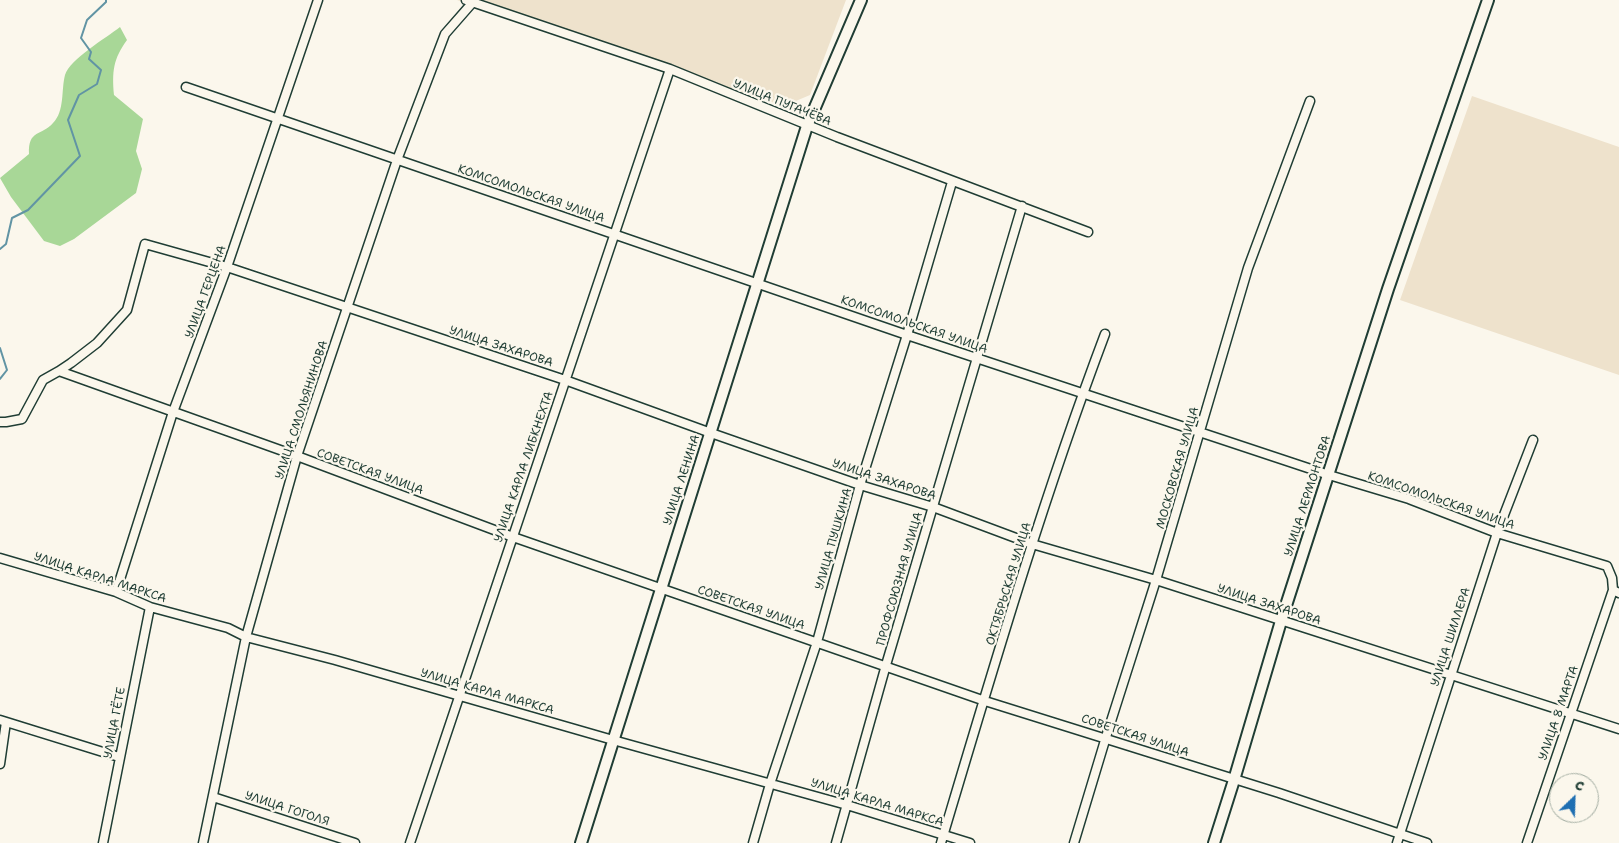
<!DOCTYPE html>
<meta charset="utf-8">
<style>
body{margin:0}
#map{position:relative;width:1619px;height:843px;overflow:hidden;background:#fbf7ec;font-family:"Shantell Sans",sans-serif}
canvas{display:block}
.north{position:absolute;left:1549px;top:773px;width:50px;height:50px;box-sizing:border-box;background:#fbf7ec;border:1px solid #a3ada2;border-radius:50%;rotate:24deg;font-size:14px;font-weight:700;line-height:20px;text-align:center;color:#1f3d34}
.north::after{content:'';display:block;margin:auto;width:18px;height:22px;background:#1f6fb2;clip-path:polygon(50% 0,100% 100%,50% 72%,0 100%)}
</style>
<div id="map">
<canvas width="1619" height="843"></canvas>
<div class="north">С</div>
</div>
<script>
const ctx = document.querySelector('canvas').getContext('2d');
ctx.lineJoin = 'round';
function fillPath(path, color) { ctx.fillStyle = color; ctx.fill(path, 'evenodd'); }
function trace(path, color, width, dash) { ctx.strokeStyle = color; ctx.lineWidth = width; ctx.lineCap = dash ? 'butt' : 'round'; ctx.setLineDash(dash || []); ctx.stroke(path); }
function label(font, color, halo, rows, align = 'center') {
  ctx.font = font + ' "Shantell Sans",sans-serif'; ctx.lineWidth = 4.5; ctx.setLineDash([]); ctx.textBaseline = 'middle'; ctx.strokeStyle = halo; ctx.fillStyle = color; for (const [text, x, y, turn = 0] of rows) {
    ctx.save(); ctx.translate(x, y); ctx.rotate((+turn || 0) * Math.PI / 180); ctx.textAlign = isNaN(turn) ? turn : align; if (halo) ctx.strokeText(text, 0, 0); ctx.fillText(text, 0, 0); ctx.restore();
  }
}
fillPath(new Path2D(`
 M457,0h389l-36,95 -26,11z
 M1472,96l147,51v228l-219,-75z`), '#eee2cc');
fillPath(new Path2D(`
 M120,27l7,13c-14,19 -15,32 -13,55l29,24 -7,32 6,18 -6,24 -62,46 -14,7 -16,-5 -33,-44 -11,-19 29,-24c-1,-25 13,-18 24,-31 12,-12 8,-33 12,-48 5,-16 41,-37 55,-48z`), '#a8d797');
trace(new Path2D(`
 M0,249l6,-5 6,-26 16,-8 52,-54 -12,-36 11,-25 18,-11 4,-14 -12,-11 2,-7 -10,-14 6,-18 19,-18v-2
 M0,348l7,22 -7,9`), '#6194a4', 2);
const minor = new Path2D(`
 M466,0l204,69 167,68 251,95
 M186,87l721,248 422,140 80,24 88,34 110,33 5,12 1,12 6,3
 M59,371l12,-8 26,-20 30,-33 18,-66 82,23 338,113 146,53 149,52 73,22 99,37 124,36 463,149
 M0,422h6l16,-3 21,-39 16,-9 238,85 216,81 472,164 294,92 148,50
 M0,558l116,34 34,15 78,21 18,9 89,23 278,80 234,65 123,38
 M116,592l57,-180 54,-145 91,-267
 M0,720l119,37
 M0,764l6,-42
 M213,797l142,46
 M103,843l47,-236
 M203,843l43,-206 51,-181 100,-296 48,-126 28,-32
 M410,843c88,-257 171,-516 260,-774
 M753,843l17,-59 47,-142 43,-157 47,-150 45,-153
 M836,843l50,-178 136,-459
 M941,843c51,-171 101,-342 164,-509
 M1074,843l32,-106 50,-157 92,-312 62,-167
 M1397,843l100,-310 36,-93
 M1527,843l86,-253`);
const tertiary = new Path2D(`
 M581,843l226,-717 54,-126
 M1214,843l20,-63 47,-159 107,-332 100,-289`);
trace(minor, '#1f3d34', 11);
trace(tertiary, '#1f3d34', 14);
trace(minor, '#fbf7ec', 8);
trace(tertiary, '#fbf7ec', 10);
label('12px', '#1f3d34', '#fbf7ec', [
 ["УЛИЦА ПУГАЧЁВА",782,103,22],
 ["КОМСОМОЛЬСКАЯ УЛИЦА",531,194,19],
 ["УЛИЦА ГЕРЦЕНА",206,292,-70],
 ["КОМСОМОЛЬСКАЯ УЛИЦА",914,325,19],
 ["УЛИЦА ЗАХАРОВА",501,347,18],
 ["УЛИЦА СМОЛЬЯНИНОВА",302,410,-72],
 ["УЛИЦА КАРЛА ЛИБКНЕХТА",524,467,-71],
 ["МОСКОВСКАЯ УЛИЦА",1178,468,-74],
 ["СОВЕТСКАЯ УЛИЦА",370,472,20],
 ["УЛИЦА ЛЕНИНА",682,480,-72],
 ["УЛИЦА ЗАХАРОВА",884,480,18],
 ["УЛИЦА ЛЕРМОНТОВА",1308,496,-72],
 ["КОМСОМОЛЬСКАЯ УЛИЦА",1441,501,19],
 ["УЛИЦА ПУШКИНА",834,539,-74],
 ["УЛИЦА КАРЛА МАРКСА",100,578,18],
 ["ПРОФСОЮЗНАЯ УЛИЦА",900,579,-74],
 ["ОКТЯБРЬСКАЯ УЛИЦА",1009,584,-73],
 ["УЛИЦА ЗАХАРОВА",1269,605,18],
 ["СОВЕТСКАЯ УЛИЦА",751,608,19],
 ["УЛИЦА ШИЛЛЕРА",1451,637,-72],
 ["УЛИЦА КАРЛА МАРКСА",487,692,16],
 ["УЛИЦА 8 МАРТА",1559,713,-71],
 ["УЛИЦА ГЁТЕ",115,723,-79],
 ["СОВЕТСКАЯ УЛИЦА",1135,736,18],
 ["УЛИЦА КАРЛА МАРКСА",877,803,17],
 ["УЛИЦА ГОГОЛЯ",287,809,18]
]);
</script>
